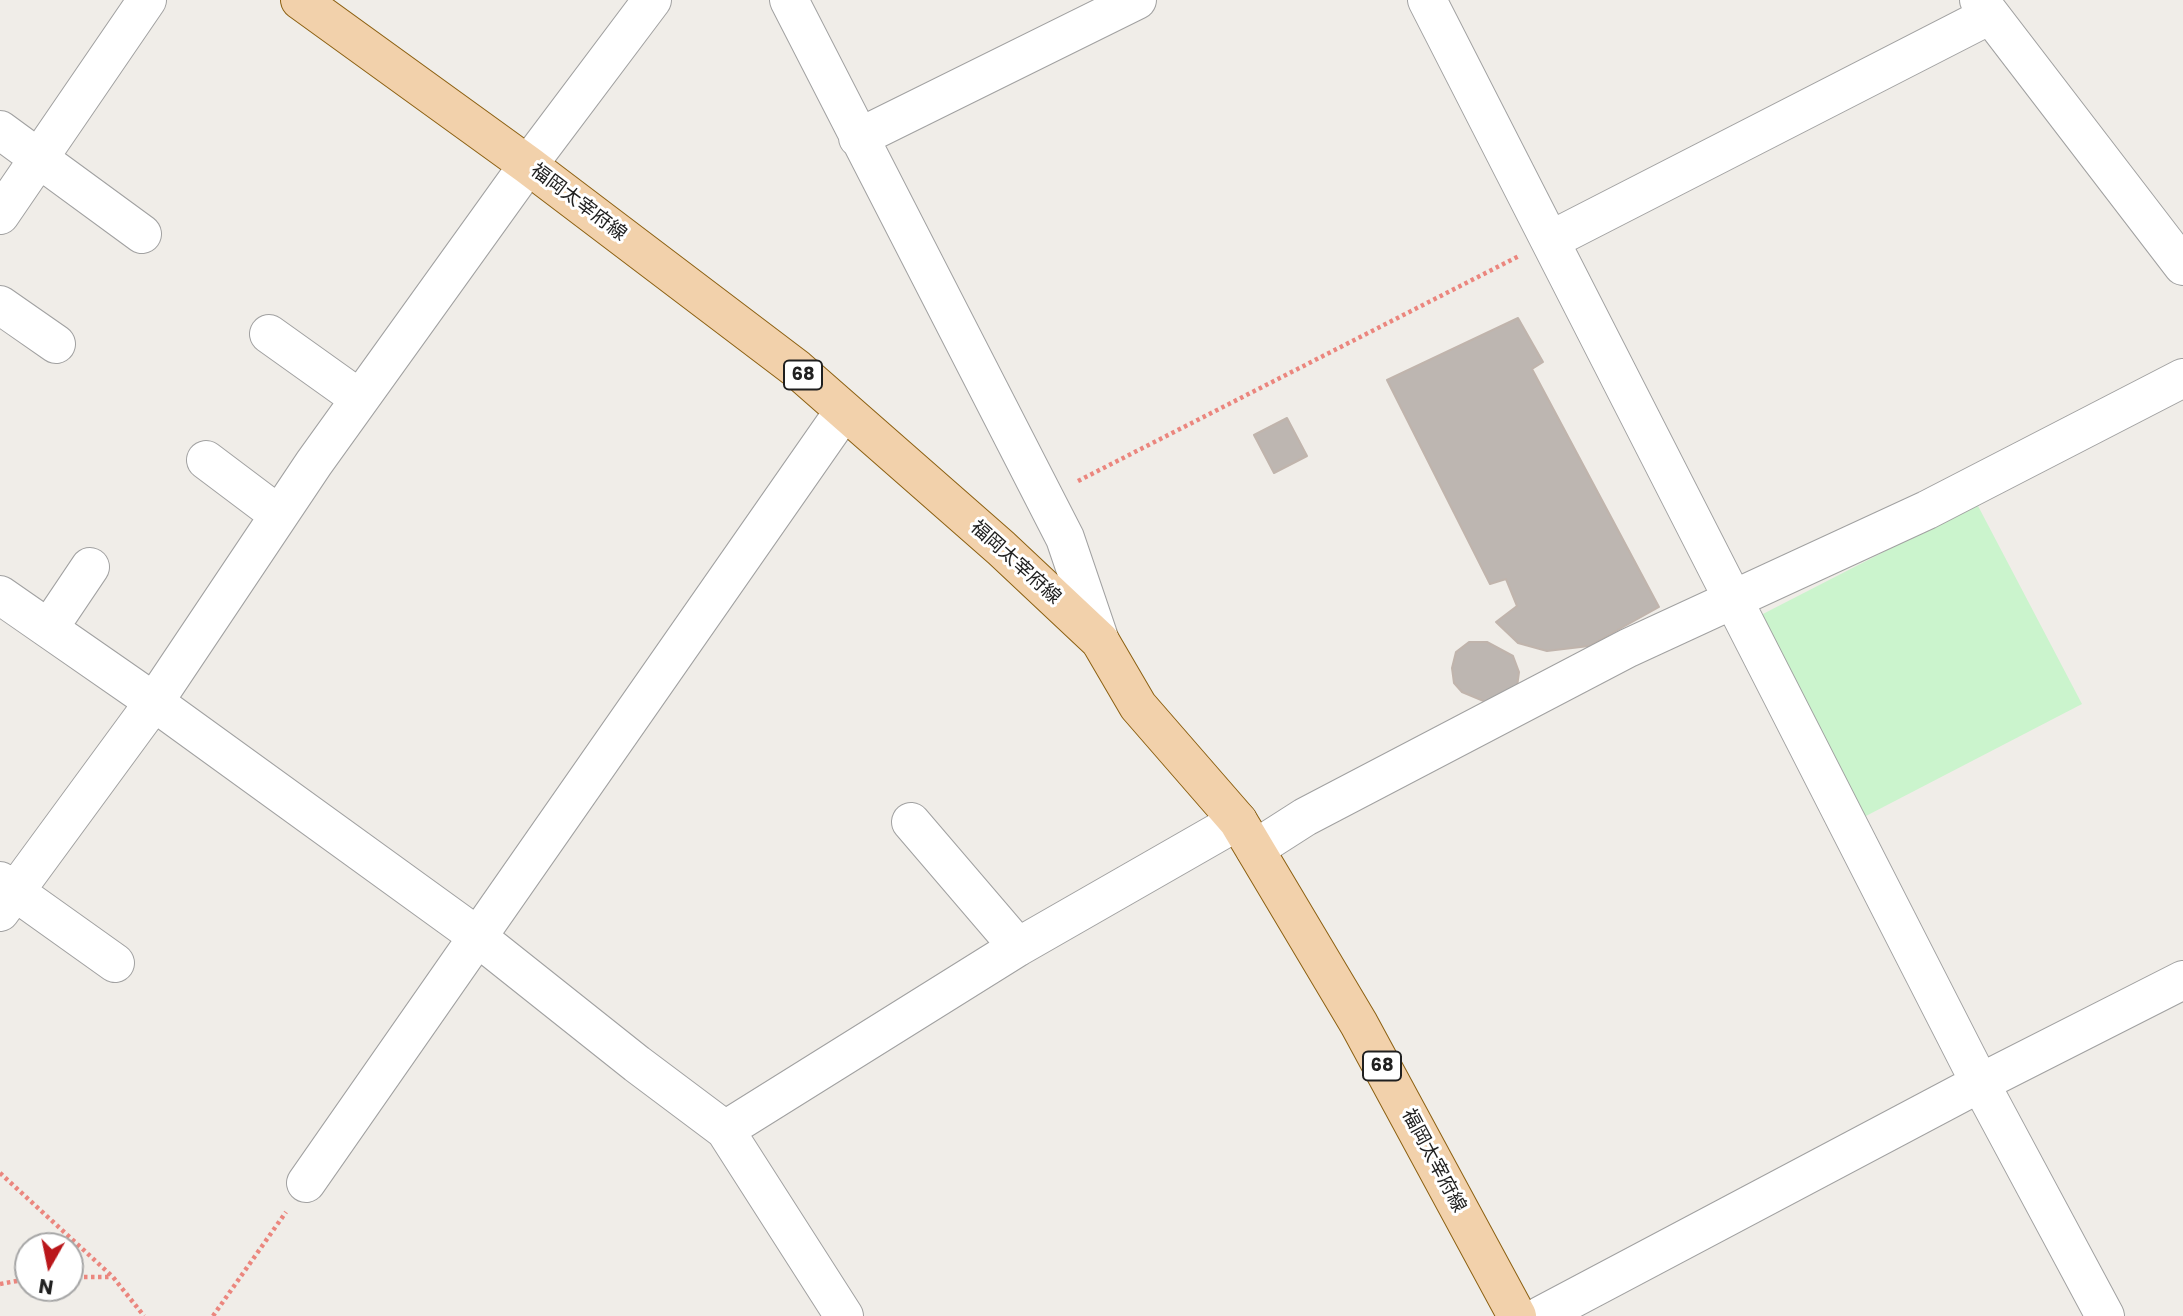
<!DOCTYPE html>
<meta charset="utf-8">
<style>
body{margin:0}
#map{position:relative;width:2183px;height:1316px;overflow:hidden;background:#f0ede8;font-family:Poppins,sans-serif}
canvas{display:block}
.north{position:absolute;left:14px;top:1232px;width:70px;height:70px;box-sizing:border-box;background:#fff;border:2px solid #a6a6a6;border-radius:50%;rotate:189deg;font-size:19px;font-weight:700;line-height:28px;text-align:center;color:#202020}
.north::after{content:'';display:block;margin:auto;width:24px;height:32px;background:#ba171b;clip-path:polygon(50% 0,100% 100%,50% 72%,0 100%)}
</style>
<div id="map">
<canvas width="2183" height="1316"></canvas>
<div class="north">N</div>
</div>
<script>
const ctx = document.querySelector('canvas').getContext('2d');
ctx.lineJoin = 'round';
function fillPath(path, color) { ctx.fillStyle = color; ctx.fill(path, 'evenodd'); }
function trace(path, color, width, dash) { ctx.strokeStyle = color; ctx.lineWidth = width; ctx.lineCap = dash ? 'butt' : 'round'; ctx.setLineDash(dash || []); ctx.stroke(path); }
function label(font, color, halo, rows, align = 'center') {
  ctx.font = font + ' Poppins,"Noto Sans JP",sans-serif'; ctx.lineWidth = 6; ctx.setLineDash([]); ctx.textBaseline = 'middle'; ctx.strokeStyle = halo; ctx.fillStyle = color; for (const [text, x, y, turn = 0] of rows) {
    ctx.save(); ctx.translate(x, y); ctx.rotate((+turn || 0) * Math.PI / 180); ctx.textAlign = isNaN(turn) ? turn : align; if (halo) ctx.strokeText(text, 0, 0); ctx.fillText(text, 0, 0); ctx.restore();
  }
}
fillPath(new Path2D(`
 M1977,504l105,200 -218,113 -105,-201z`), '#cbf4cd');
const building = new Path2D(`
 M1518,318l25,44 -11,7 127,238 -70,39 -42,5 -29,-8 -22,-21 21,-16 -11,-27 -16,5 -103,-204z
 M1287,418l20,38 -33,17 -20,-38z
 M1469,642h18l26,14 6,16 -2,15 -31,15 -24,-10 -8,-9 -2,-15 4,-16z`);
fillPath(building, '#bdb6b1');
trace(building, '#c0b4ac', 2);
const minor = new Path2D(`
 M789,0l276,538 35,103
 M1427,0l553,1083 125,233
 M1979,0l204,266
 M0,130l142,104
 M858,138l279,-138
 M0,215l147,-215
 M1551,240l439,-225
 M0,305l56,39
 M269,334l91,65
 M206,460l73,55
 M0,595l154,107 312,226 171,136 88,66 119,186
 M49,628l41,-61
 M911,822l107,125
 M1255,849l50,-32 323,-169 299,-138 256,-132
 M0,881l115,82
 M0,912l154,-210 160,-239 214,-298 124,-165
 M725,1130l293,-183 220,-126
 M306,1183l538,-772
 M1540,1316l440,-233 203,-103`);
const major = new Path2D(`
 M300,0l228,165 269,204 204,179 99,93 38,65 100,115 121,203 158,292`);
trace(minor, '#a1a1a1', 40);
trace(major, '#8c6011', 40);
trace(new Path2D(`
 M1078,481l441,-225
 M0,1173l113,104 31,39
 M70,1277h42
 M0,1284l28,-5
 M213,1316l73,-104`), '#eb867e', 4.5, [3.5, 3.5]);
trace(minor, '#fff', 38);
trace(major, '#f2d1ab', 38);
for (const [x, y, w] of [
 [803,375,38],
 [1382,1066,38]
]) { const box = new Path2D(); box.roundRect(x - w / 2, y - 14.5, w, 29, 5); ctx.fillStyle = '#fff'; ctx.fill(box); trace(box, '#202020', 2); }
label('bold 18px', '#202020', null, [
 ["68",803,375],
 ["68",1382,1066]
]);
label('19px', '#202020', '#fff', [
 ["福岡太宰府線",578,203,37],
 ["福岡太宰府線",1015,563,42],
 ["福岡太宰府線",1433,1161,62]
]);
</script>
